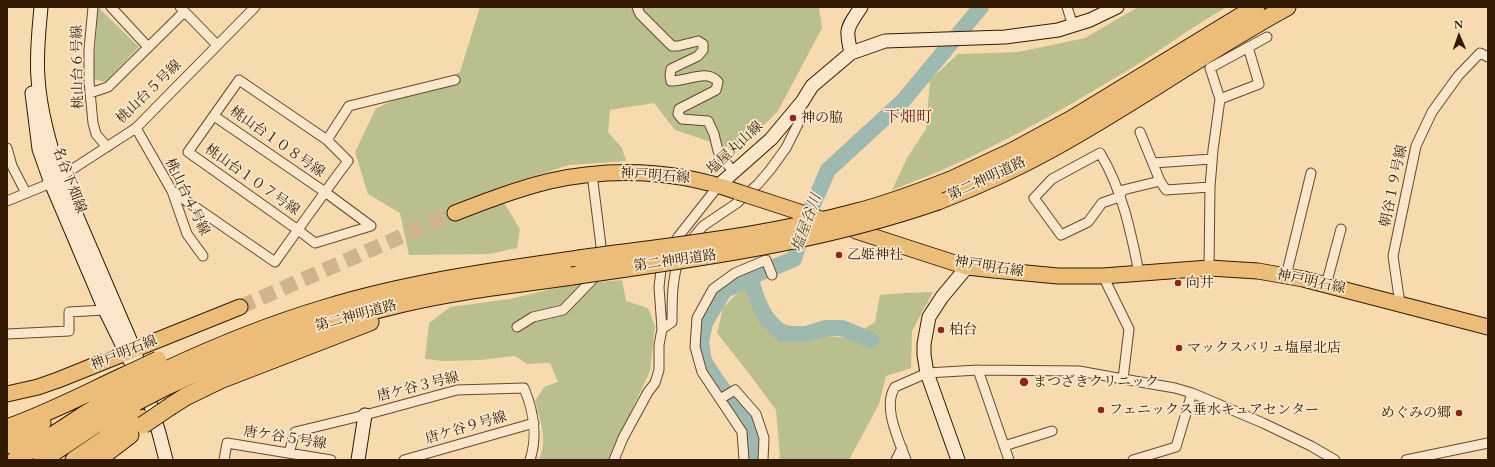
<!DOCTYPE html>
<meta charset="utf-8">
<style>
body{margin:0}
#map{position:relative;width:1495px;height:467px;overflow:hidden;background:#f8daaf;font-family:"EB Garamond",serif}
canvas{display:block}
.frame{position:absolute;inset:0;border:8px solid #331a01;pointer-events:none}
.north{position:absolute;left:1439px;top:16px;width:40px;height:40px;-webkit-text-stroke:3px #fae7cb;paint-order:stroke;rotate:358deg;font-size:11px;font-weight:700;line-height:16px;text-align:center;color:#331a01}
.north::after{content:'';display:block;margin:auto;width:14px;height:18px;background:#331a01;clip-path:polygon(50% 0,100% 100%,50% 72%,0 100%)}
</style>
<div id="map">
<canvas width="1495" height="467"></canvas>
<div class="frame"></div>
<div class="north">N</div>
</div>
<script>
const ctx = document.querySelector('canvas').getContext('2d');
ctx.lineJoin = 'round';
function fillPath(path, color) { ctx.fillStyle = color; ctx.fill(path, 'evenodd'); }
function trace(path, color, width, dash) { ctx.strokeStyle = color; ctx.lineWidth = width; ctx.lineCap = dash ? 'butt' : 'round'; ctx.setLineDash(dash || []); ctx.stroke(path); }
function label(font, color, halo, rows, align = 'center') {
  ctx.font = font + ' "EB Garamond","Noto Serif JP",serif'; ctx.lineWidth = 3.5; ctx.setLineDash([]); ctx.textBaseline = 'middle'; ctx.strokeStyle = halo; ctx.fillStyle = color; for (const [text, x, y, turn = 0] of rows) {
    ctx.save(); ctx.translate(x, y); ctx.rotate((+turn || 0) * Math.PI / 180); ctx.textAlign = isNaN(turn) ? turn : align; if (halo) ctx.strokeText(text, 0, 0); ctx.fillText(text, 0, 0); ctx.restore();
  }
}
fillPath(new Path2D(`
 M98,7l41,40 -34,35 -12,-3z
 M480,7h339l3,21 -44,83 -40,40 -63,-21 -21,-27 -44,7 -2,22 14,16 4,13 -57,4 -60,19 -6,17 17,28 -3,19 -28,6 -80,1 -9,-42 -32,-19 -13,-42 21,-44 84,-36z
 M1138,7h89c-29,16 -56,36 -84,54 -80,49 -163,97 -251,129l15,-32 19,-29 4,-49 28,-26 60,-2 67,-14z
 M622,280l4,21 22,7 7,18 -5,45 -41,89h-71c11,-18 2,-40 -3,-59l9,-14 14,-5 -8,-19 -23,1 -12,-8 -34,4 -39,1 -17,-2 4,-36 21,-16 60,-8 63,-15z
 M758,282l9,23 14,18 47,13 22,2 25,-16 5,-27 23,-2 30,-1 -21,39 -1,37 -25,8 -7,28 -30,56h-71l2,-4 -4,-46 -29,-39 -30,-38 6,-25 19,-20z`), '#b9c08e');
trace(new Path2D(`
 M750,277l7,22 9,19 16,16h24l20,-6h16l29,12
 M755,460v-16l-6,-18 -34,-48 -11,-17 -3,-19 4,-19 19,-32 26,-14 44,-18 14,-43 20,-46 74,-68 79,-95`), '#9ebab0', 16);
trace(new Path2D(`
 M240,307l215,-94`), '#d1b48c', 15, [15, 8]);
const street = new Path2D(`
 M93,7l-4,43v31l4,42 3,11 11,13
 M111,7l37,40
 M180,7l37,38
 M637,7l3,7 32,32h6l20,-5 5,3v6l-5,6 -27,13 -1,6 1,6c15,1 36,-13 47,1l-2,8 -37,19 -1,5 4,5 26,2 6,13 4,17 15,21
 M1067,7l6,19
 M90,93l18,-6 76,-75
 M1220,99l39,-15 -11,-37
 M136,128l36,63 15,43 16,22
 M1140,132l20,49
 M327,140l22,-34 106,-26
 M7,148l5,18 14,27
 M1153,163l59,-4
 M592,174l9,72 -1,12
 M172,191l103,71c24,-34 48,-68 73,-101l-21,-21 -88,-60 -51,72 110,78 17,13 56,-17 -46,-34 -111,-76
 M7,201l44,-18 85,-55 119,-121
 M688,244l15,-18 34,-23 21,-19 12,-14 16,-22 12,-24 3,-19
 M671,248l7,-11 41,-52
 M1209,268l1,-81 3,-37 7,-51 -10,-31 57,-31
 M1139,273c-8,-41 -17,-84 -39,-120l-48,26 -18,19 27,37 27,-13 14,-19 17,-6 4,-7 37,-9 6,9 44,-3
 M1103,276l26,53 -6,50 52,9 17,5 71,30 48,23 24,14
 M1286,276l25,-103
 M1326,285l15,-56
 M1400,304l-7,-48 23,-110 16,-34 26,-36 22,-23 8,4
 M517,327l16,-10 30,-7 30,-31 3,-7
 M662,329l10,-7c0,-22 0,-43 7,-63
 M7,334l62,-3v-19l36,-2
 M978,370l101,1 44,8
 M720,399l15,-9 21,24 8,24 -1,22
 M1004,446l48,-15
 M289,453l6,-21 70,-17 92,-25 67,-2c10,24 14,47 6,72
 M224,460l3,-17 104,17
 M404,460l130,-37
 M614,460l9,-22 25,-46 7,-9 4,-13v-25l3,-16 -3,-42 2,-17 4,-9
 M744,460l-2,-28 -40,-60 -7,-25 2,-29 16,-29 22,-16 31,-13 6,15
 M896,460l6,-12
 M906,460c-7,-20 -24,-53 -11,-73l32,-14 51,-3 31,90
 M1133,460l43,-13 16,-54
 M1406,460l82,-17`);
const secondary = new Path2D(`
 M41,7c-2,23 -5,47 -3,71 2,33 12,67 22,99l74,172 25,84 7,27
 M851,53l34,-12 120,-4 53,-7 32,-10 27,-13
 M32,93l7,56 12,34 54,127 25,51
 M719,185l52,-46 31,-37 10,-16 39,-33c-6,-26 -4,-24 10,-46
 M358,460l7,-45
 M958,460l-31,-87 -3,-18v-11l5,-27 13,-20 25,-30`);
const primary = new Path2D(`
 M455,213c31,-12 62,-24 95,-32 64,-14 126,-11 188,11
 M856,231l111,36 27,3 64,6h45l106,-8 49,3 45,8 185,48
 M7,394l31,-7 20,-7 182,-73`);
const highway = new Path2D(`
 M951,180l62,-29 59,-32 184,-112
 M938,201c39,-15 77,-32 113,-52 81,-44 155,-98 236,-142
 M162,372c53,-25 107,-47 164,-64 82,-25 168,-37 253,-49
 M167,386c76,-36 156,-64 237,-83 55,-13 112,-19 168,-27
 M171,406l14,-9 35,-17 150,-58
 M7,428c40,-14 78,-34 117,-52
 M7,445l35,-22
 M15,460l72,-47 43,-25
 M42,460l53,-35 41,-23
 M74,460l34,-23 33,-19
 M97,460l33,-25`);
trace(street, '#644a2c', 11);
trace(secondary, '#331a01', 15);
trace(primary, '#331a01', 17);
trace(highway, '#331a01', 19);
trace(street, '#fae7cb', 9);
trace(secondary, '#fae7cb', 13);
trace(primary, '#ecbd78', 15);
trace(highway, '#ecbd78', 17);
const primaryBridge = new Path2D(`
 M738,192l89,29`);
const highwayBridge = new Path2D(`
 M579,259c93,-13 187,-22 278,-47 32,-8 63,-20 94,-32
 M572,276c124,-18 248,-34 366,-75
 M124,376l34,-16
 M130,388l32,-16
 M136,402l31,-16
 M143,425l28,-19`);
trace(primaryBridge, '#331a01', 17, []);
trace(highwayBridge, '#331a01', 19, []);
trace(primaryBridge, '#ecbd78', 15);
trace(highwayBridge, '#ecbd78', 17);
for (const [x, y, r, color] of [
 [793,118,4,"#8f2418"],
 [839,255,4,"#8f2418"],
 [1178,283,4,"#8f2418"],
 [941,330,4,"#8f2418"],
 [1179,348,4,"#8f2418"],
 [1024,382,5,"#8f2418"],
 [1101,410,4,"#8f2418"],
 [1459,413,4,"#8f2418"]
]) { const dot = new Path2D(); dot.arc(x, y, r, 0, 2 * Math.PI); ctx.fillStyle = color; ctx.fill(dot); trace(dot, '#fae7cb', 1.5); }
label('14px', '#331a01', '#fae7cb', [
 ["桃山台６号線",78,67,-91],
 ["桃山台５号線",149,92,-44],
 ["桃山台１０８号線",277,142,35],
 ["塩屋丸山線",735,148,-43],
 ["神戸明石線",655,176,4],
 ["第二神明道路",987,179,-25],
 ["名谷下畑線",69,180,69],
 ["桃山台１０７号線",252,180,35],
 ["朝谷１９号線",1394,186,-78],
 ["桃山台４号線",187,197,64],
 ["第二神明道路",675,261,-8],
 ["神戸明石線",989,267,9],
 ["神戸明石線",1311,282,12],
 ["第二神明道路",356,316,-15],
 ["神戸明石線",124,353,-22],
 ["唐ケ谷３号線",418,387,-14],
 ["唐ケ谷９号線",466,428,-16],
 ["唐ケ谷５号線",285,438,9]
]);
label('14px', '#331a01', '#fae7cb', [
 ["神の脇",801,118],
 ["乙姫神社",847,255],
 ["向井",1186,283],
 ["柏台",949,330],
 ["マックスバリュ塩屋北店",1187,348],
 ["まつざきクリニック",1033,382],
 ["フェニックス垂水キュアセンター",1109,410],
 ["めぐみの郷",1451,413,"right"]
], 'left');
label('italic 15px', '#534a36', '#fae7cb', [
 ["塩屋谷川",807,223,-70]
]);
label('16px', '#7a1f14', '#fae7cb', [
 ["下畑町",908,118]
]);
</script>
